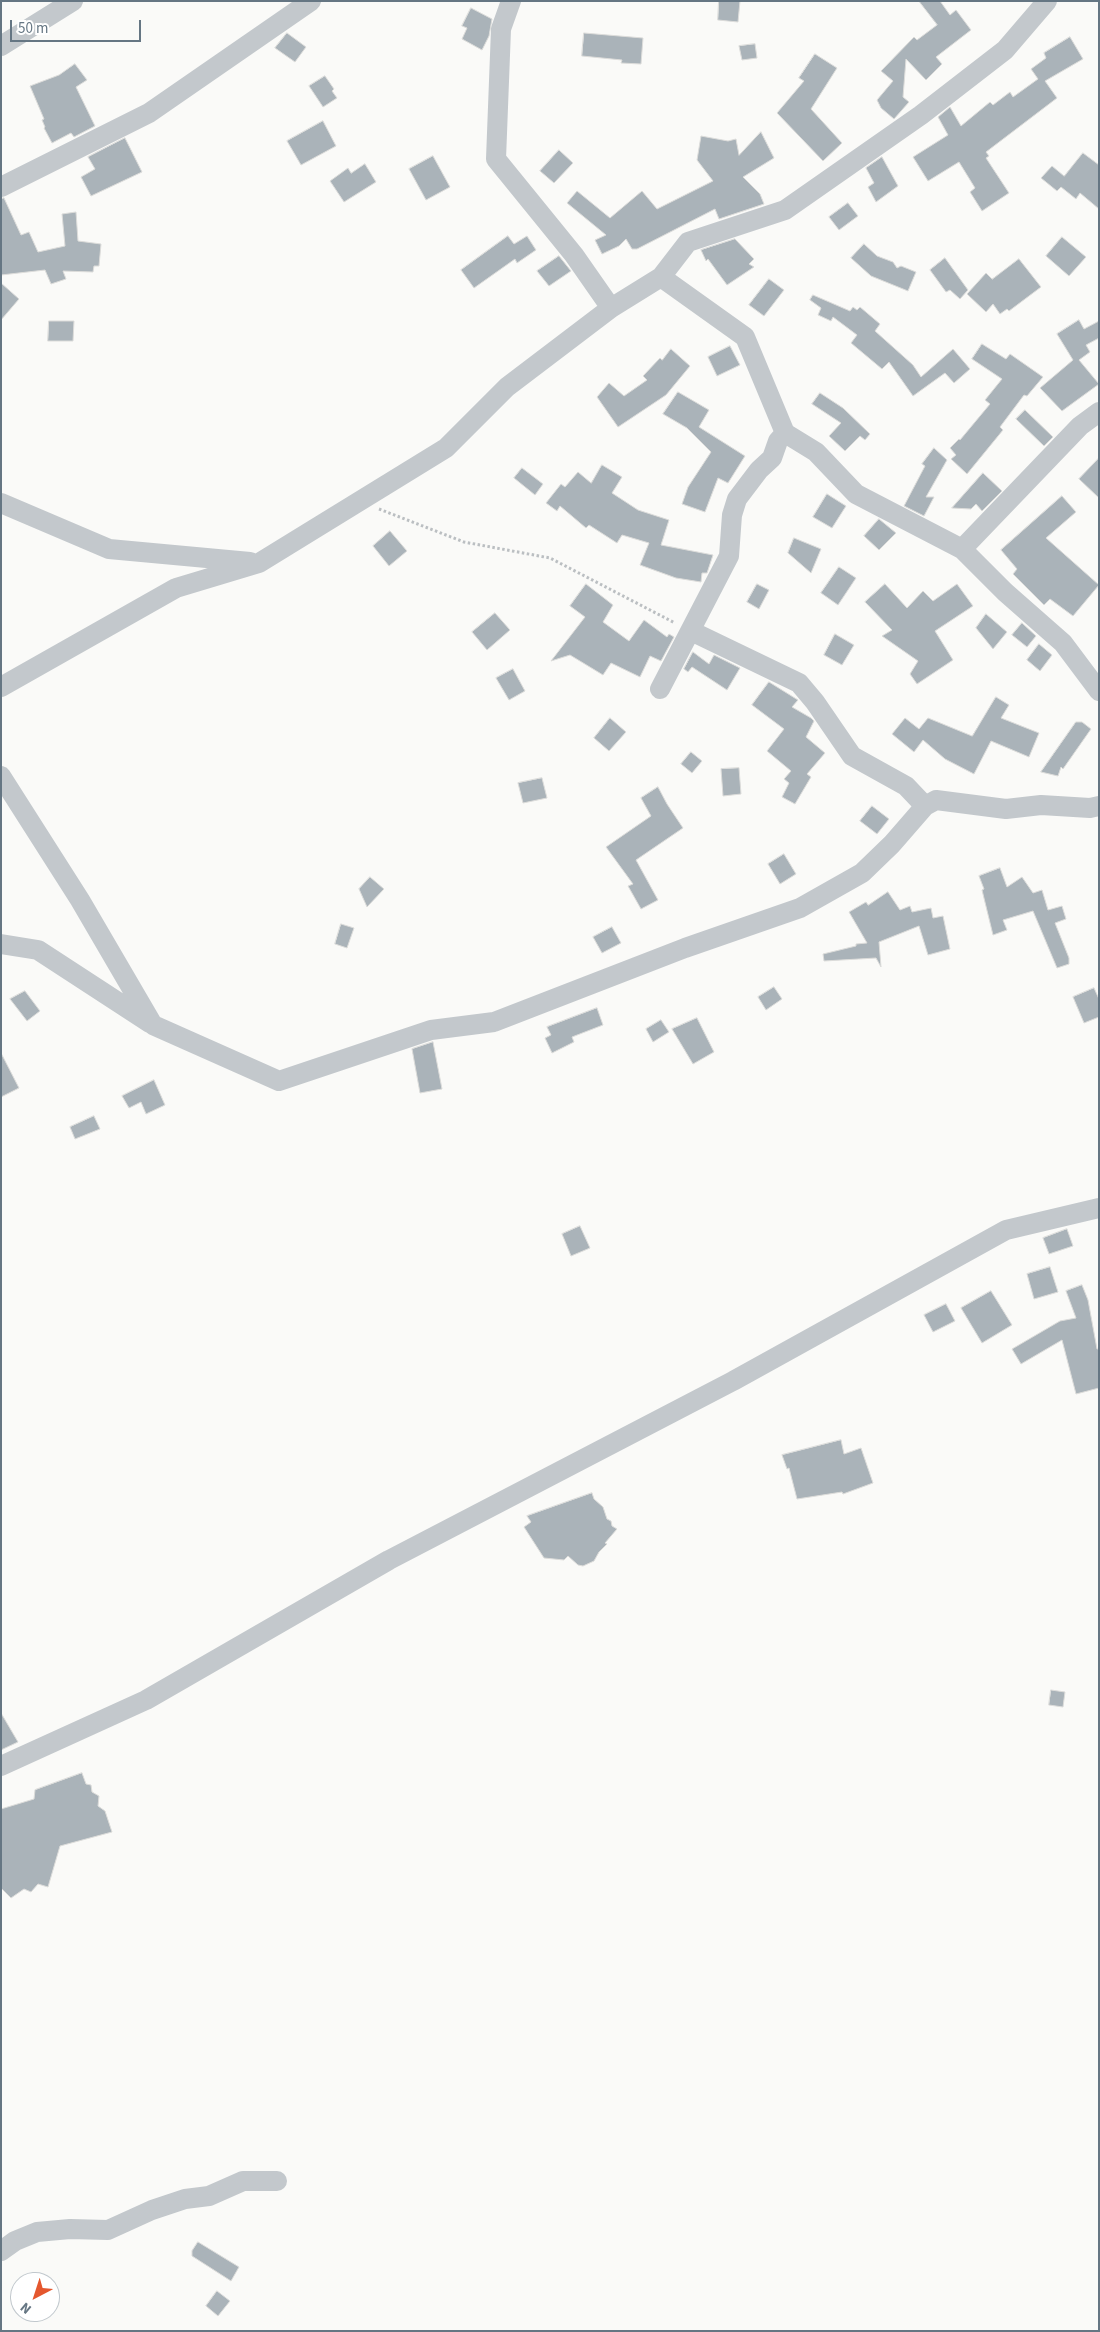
<!DOCTYPE html>
<style>
body{margin:0}
#map{position:relative;width:1100px;height:2332px;overflow:hidden;background:#fafaf8;font-family:"Source Sans 3",sans-serif}
canvas{display:block}
.frame{position:absolute;inset:0;border:2px solid #657683;pointer-events:none}
.north{position:absolute;left:10px;top:2272px;width:50px;height:50px;box-sizing:border-box;background:#fff;border:1px solid #c1c8cd;border-radius:50%;rotate:220deg;font-size:14px;font-weight:700;line-height:20px;text-align:center;color:#657683}
.north::after{content:'';display:block;margin:auto;width:18px;height:22px;background:#e4572e;clip-path:polygon(50% 0,100% 100%,50% 72%,0 100%)}
.scale{position:absolute;left:10px;top:20px;width:131px;height:22px;box-sizing:border-box;border:2px solid #657683;border-top:0;padding-left:6px;font-size:15px;line-height:18px;white-space:nowrap;color:#657683;-webkit-text-stroke:4px #fff;paint-order:stroke}
</style>
<div id="map">
<canvas width="1100" height="2332"></canvas>
<div class="frame"></div>
<div class="north">N</div>
<div class="scale">50 m</div>
</div>
<script>
const ctx = document.querySelector('canvas').getContext('2d');
ctx.lineJoin = 'round';
function fillPath(path, color) { ctx.fillStyle = color; ctx.fill(path, 'evenodd'); }
function trace(path, color, width, dash) { ctx.strokeStyle = color; ctx.lineWidth = width; ctx.lineCap = dash ? 'butt' : 'round'; ctx.setLineDash(dash || []); ctx.stroke(path); }
const building = new Path2D(`
 M719,1h21l-2,21 -20,-2z
 M919,1h21l10,14 6,-5 15,20 -35,27 6,7 -16,16 -20,-21 -3,38 6,5 -15,17 -13,-11 -4,-8 16,-19 -12,-10 33,-34 3,3 20,-15z
 M471,8l21,11 -3,17 -7,14 -20,-11 5,-11 -5,-2z
 M287,33l19,14 -11,15 -20,-14z
 M584,33l59,5 -2,26 -20,-1 1,-3 -40,-4z
 M1070,37l13,22 -38,22 12,17 -71,54 3,4 -3,2 23,35 -27,18 -12,-19 5,-4 -16,-26 -31,19 -15,-24 35,-22 -10,-18 12,-10 11,19 29,-24 3,3 17,-13 3,5 25,-18 -7,-10 15,-11 -2,-5z
 M755,44l2,14 -15,2 -3,-14z
 M815,54l22,14 -26,41 31,34 -19,18 -46,-48 27,-32 -5,-3z
 M75,64l12,16 -11,7 19,39 -21,11 -3,-4 -19,10 -8,-15 1,-1 -3,-7 2,-1 -14,-33 29,-11z
 M325,76l9,13 -2,2 5,7 -14,9 -14,-21z
 M323,121l13,25 -35,19 -14,-24z
 M761,132l13,26 -31,19 17,17 4,10 -45,15 -4,-10 -78,40h-5l-6,-10 -7,7 -17,8 -7,-14 11,-5 -39,-32 10,-12 33,27 32,-27 15,18 56,-28 -16,-21 4,-24 27,5 8,-2 3,16z
 M125,138l17,34 -51,24 -10,-19 14,-8 -7,-12z
 M559,150l14,13 -19,20 -14,-12z
 M1083,153l16,12v44l-19,-16 -4,6 -15,-12 -4,4 -16,-13 11,-12 12,10z
 M433,156l17,31 -24,13 -17,-31z
 M882,157l16,29 -22,16 -8,-15 6,-4 -8,-15z
 M365,164l11,18 -32,20 -14,-21 18,-13 3,5z
 M4,198l17,37 8,-3 9,20 27,-6 -3,-32 14,-2 2,29 23,3 -2,22h-5l-1,6 -30,-1 3,8 -15,5 -6,-14 -44,5v-76z
 M848,203l10,13 -19,14 -10,-13z
 M508,236l6,8 13,-8 9,14 -19,13 -2,-4 -41,29 -13,-18z
 M1062,237l24,20 -17,19 -23,-20z
 M735,239l19,20 -5,5 5,3 -27,18 -19,-26 -2,2 -5,-11z
 M864,244l13,12 16,6 4,6 4,-2 15,6 -8,19 -37,-15 -20,-18z
 M559,256l12,15 -22,15 -12,-15z
 M945,258l23,32 -8,9 -10,-9 -4,2 -16,-22z
 M1019,259l22,28 -32,24 -2,-2 -7,5 -7,-10 -7,8 -19,-18 19,-21 6,6z
 M769,279l15,11 -20,26 -15,-11z
 M1,283l18,16 -18,21z
 M813,295l37,16 3,-4 4,3 3,-3 20,17 -5,7 38,34 8,12 32,-28 17,20 -16,14 -9,-10 -32,23 -24,-34 -7,7 -31,-26 6,-8 -24,-18 -2,4 -13,-6 3,-7 -11,-8z
 M1079,320l5,9 15,-8v17l-13,7 4,7 -11,8 20,24 -37,27 -22,-23 33,-28 -16,-26z
 M49,321h25l-1,20h-25z
 M982,344l24,15 4,-5 33,23 -16,19 -3,-1 -24,32 3,3 -36,44 -16,-15 5,-4 -6,-7 9,-9 1,1 30,-36 -5,-4 17,-21 -30,-20z
 M730,346l10,19 -23,11 -9,-19z
 M671,349l19,17 -24,29 -48,32 -21,-30 12,-14 15,13 23,-16 -4,-4 17,-18 2,2z
 M678,392l31,18 -10,17 46,29 -17,27 -10,-5 -13,34 -23,-8 6,-17 23,-35 -24,-24 -24,-14z
 M820,393l23,15 27,26 -5,6 -5,-4 -15,15 -16,-15 12,-13 -29,-19z
 M1025,410l28,27 -9,9 -28,-27z
 M934,448l13,12 -21,37h8l-10,19 -20,-10 21,-40 -3,-2z
 M1099,458v40l-20,-19z
 M602,465l20,12 -10,16 26,17 31,10 -8,25 52,10 -6,18h-5l-1,9 -25,-4 -36,-13 9,-22 -27,-8 -5,8 -28,-18 -3,3 -26,-22 -3,5 -11,-8 15,-19 4,3 13,-15 13,11z
 M522,468l21,16 -8,11 -21,-17z
 M983,473l19,18 -20,20 -6,-7 -5,5 -19,-1z
 M827,494l19,12 -14,22 -19,-11z
 M1062,496l14,16 -30,26 53,47 -26,31 -23,-17 -6,6 -31,-31 4,-5 -16,-19z
 M879,519l17,14 -17,17 -15,-14z
 M390,531l17,20 -18,15 -16,-20z
 M794,538l27,11 -10,24 -23,-20z
 M839,567l17,11 -18,27 -17,-12z
 M586,584l27,21 -10,17 26,19 15,-21 23,17 2,-3 5,3 -13,24 -11,-5 -10,21 -29,-14 -8,12 -33,-20 -19,6 34,-44 -15,-11z
 M757,584l12,6 -10,19 -12,-7z
 M885,584l22,24 16,-17 10,10 24,-17 16,22 -38,25 18,29 -36,24 -7,-10 8,-13 -36,-25 10,-6 -27,-28z
 M495,613l15,17 -23,20 -15,-18z
 M986,614l21,18 -14,17 -17,-21z
 M1022,623l14,13 -9,11 -15,-12z
 M835,634l19,11 -12,20 -18,-10z
 M1039,644l13,11 -12,16 -13,-11z
 M693,652l16,12 5,-9 26,13 -13,22 -35,-23 -4,5 -4,-3z
 M513,669l12,22 -16,9 -13,-22z
 M769,682l29,18 -6,7 19,11 3,3 -8,16 19,16 -18,21 4,3 -16,27 -13,-7 7,-14 -5,-4 7,-8 -24,-20 17,-22 -32,-24z
 M996,697l13,8 -8,13 38,15 -10,24 -38,-16 -17,33 -29,-15 -22,-19 -9,12 -22,-18 13,-16 14,11 9,-11 44,18z
 M610,718l16,14 -17,19 -15,-13z
 M1076,722h6l9,7 -28,40 -2,-2 -3,9 -17,-4z
 M691,752l11,9 -10,12 -11,-9z
 M739,768l2,26 -18,2 -2,-27z
 M542,778l5,20 -24,5 -5,-20z
 M658,787l9,17 16,24 -47,32 22,40 -17,9 -13,-23 5,-2 -27,-37 45,-31 -10,-18z
 M872,806l17,13 -12,15 -17,-13z
 M784,854l12,20 -16,10 -12,-20z
 M1000,868l7,19 15,-10 11,16 9,-3 6,20 14,-4 4,13 -11,4 14,35v6l-12,4 -24,-57 -30,9 4,10 -14,5 -11,-45 2,-1 -5,-13z
 M370,877l14,12 -17,18 -8,-18z
 M888,892l12,18 10,-4 2,6 19,-4 2,10 10,-2 7,33 -22,6 -9,-29 -40,16 2,25 -5,-9 -52,3 -1,-7 33,-8v-2l11,-1 -18,-31 17,-10 2,3z
 M341,924l13,4 -7,20 -12,-4z
 M612,927l9,16 -19,10 -9,-16z
 M774,987l8,12 -16,11 -8,-13z
 M1094,988l5,11v18l-15,6 -11,-26z
 M25,991l15,20 -13,10 -17,-22z
 M597,1008l6,17 -31,12 2,5 -22,11 -7,-15 6,-3 -4,-8z
 M697,1018l17,34 -21,12 -21,-35z
 M661,1020l8,12 -16,10 -7,-13z
 M433,1042l9,47 -22,4 -8,-44z
 M1,1053l18,35 -18,9z
 M154,1080l11,25 -19,9 -5,-12 -12,6 -7,-12z
 M94,1116l6,13 -25,10 -5,-12z
 M580,1226l10,22 -19,8 -9,-22z
 M1067,1229l6,17 -24,8 -6,-16z
 M1050,1267l8,25 -24,7 -7,-25z
 M1082,1285l6,15 9,49h2v39l-23,6 -14,-54 -41,24 -9,-15 48,-28 16,-3 -10,-27z
 M991,1291l21,34 -30,18 -21,-35z
 M946,1304l9,17 -22,11 -9,-17z
 M841,1440l3,14 17,-6 12,35 -30,11 -1,-2 -45,7 -8,-31 -2,1 -5,-14z
 M592,1493l2,6 9,8 4,12 4,2 1,5 5,3 -12,14 2,1 -8,8 -5,9 -11,5 -5,-1 -10,-9 -4,4 -20,-2 -20,-31 7,-5 -4,-6z
 M1051,1690l14,2 -2,15 -14,-2z
 M1,1713l17,29 -17,8z
 M82,1773l4,11 5,1 1,7 7,4 -1,10 7,5 7,21 -52,14 -12,41 -10,-3 -7,8 -7,-3 -13,9 -10,-10v-79l33,-10 1,-9z
 M198,2242l41,25 -8,14 -39,-25v-5z
 M217,2291l13,10 -12,15 -12,-10z`);
fillPath(building, '#aab3b9');
trace(building, '#dcdcda', 1);
trace(new Path2D(`
 M379,509l85,33 86,16 125,65`), '#bbbfc2', 3, [2.5, 2.5]);
trace(new Path2D(`
 M511,1l-10,28 -5,130 78,96 37,53 50,-31
 M1,46l72,-45
 M1,187l148,-74 162,-112
 M1099,412l-19,14 -118,123 43,43 58,51 36,48
 M785,433l-40,-96 -84,-60 27,-35 97,-32 136,-95 84,-65 42,-49
 M1,503l108,46 141,13
 M691,631l108,52 16,19 37,54 54,30 19,20 11,-6 70,9 35,-4 49,3 9,-2
 M1,687l175,-99 83,-25 187,-115 61,-61 104,-79
 M660,689l69,-133 3,-41 5,-16 22,-29 13,-12 6,-17 7,-8 31,19 40,42 106,55
 M1,776l79,124 73,125 126,56 152,-51 63,-8 191,-74 115,-40 62,-35 30,-29 33,-38
 M1,944l37,6 112,73
 M1,1766l145,-66 243,-140 344,-179 273,-151 93,-22
 M1,2251l14,-10 22,-9 33,-3 38,1 44,-20 33,-11 24,-3 34,-15h34`), '#c3c8cc', 20);
</script>
